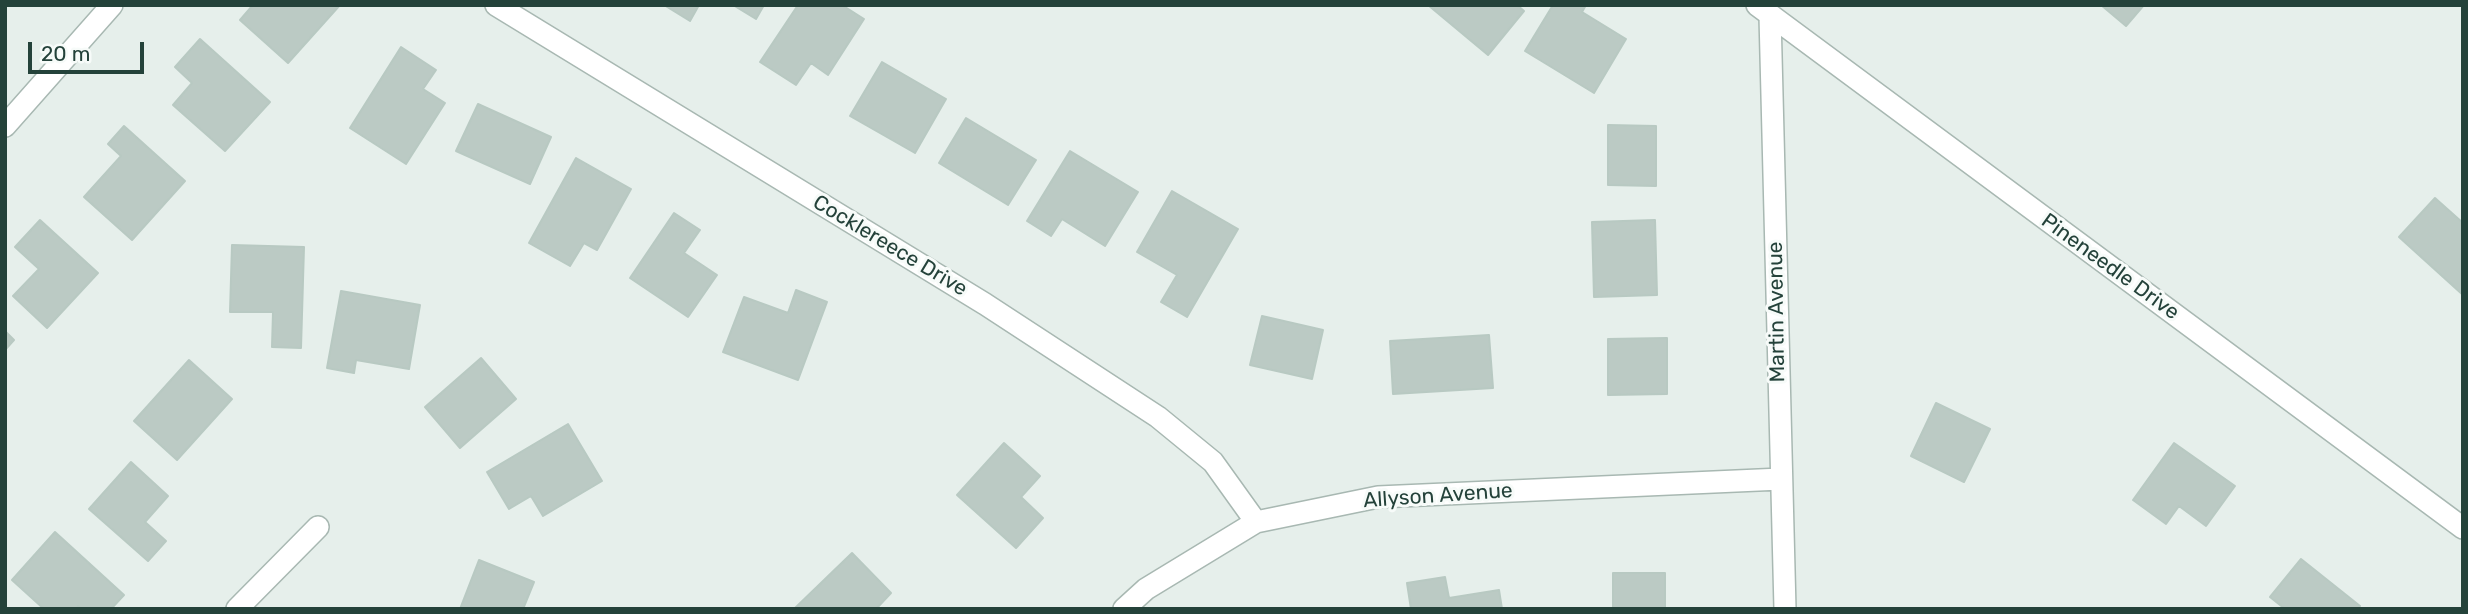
<!DOCTYPE html>
<style>
body{margin:0}
#map{position:relative;width:2468px;height:614px;overflow:hidden;background:#e6efeb;font-family:Rubik,sans-serif}
canvas{display:block}
.frame{position:absolute;inset:0;border:7px solid #24423a;pointer-events:none}
.scale{position:absolute;left:28px;top:42px;width:116px;height:32px;box-sizing:border-box;border:4px solid #24423a;border-top:0;padding-left:9px;font-size:21px;line-height:24px;white-space:nowrap;color:#24423a;-webkit-text-stroke:5px #f7fbf9;paint-order:stroke}
</style>
<div id="map">
<canvas width="2468" height="614"></canvas>
<div class="frame"></div>
<div class="scale">20 m</div>
</div>
<script>
const ctx = document.querySelector('canvas').getContext('2d');
ctx.lineJoin = 'round';
function fillPath(path, color) { ctx.fillStyle = color; ctx.fill(path, 'evenodd'); }
function trace(path, color, width, dash) { ctx.strokeStyle = color; ctx.lineWidth = width; ctx.lineCap = dash ? 'butt' : 'round'; ctx.setLineDash(dash || []); ctx.stroke(path); }
function label(font, color, halo, rows, align = 'center') {
  ctx.font = font + ' Rubik,sans-serif'; ctx.lineWidth = 6; ctx.setLineDash([]); ctx.textBaseline = 'middle'; ctx.strokeStyle = halo; ctx.fillStyle = color; for (const [text, x, y, turn = 0] of rows) {
    ctx.save(); ctx.translate(x, y); ctx.rotate((+turn || 0) * Math.PI / 180); ctx.textAlign = isNaN(turn) ? turn : align; if (halo) ctx.strokeText(text, 0, 0); ctx.fillText(text, 0, 0); ctx.restore();
  }
}
const building = new Path2D(`
 M253,5h87l-52,58 -48,-43z
 M664,5h35l-9,16z
 M733,5h31l-8,14z
 M798,5h44l22,14 -36,56 -17,-12 -15,22 -36,-23z
 M1428,5h89l7,6 -36,44z
 M1553,5h33l-4,7 44,27 -32,54 -69,-42z
 M2101,5h43l-18,21z
 M200,39l70,63 -45,49 -52,-46 19,-22 -17,-16z
 M401,47l35,23 -13,19 22,14 -39,61 -56,-36z
 M882,62l64,37 -31,54 -65,-37z
 M478,104l73,33 -21,47 -74,-33z
 M966,118l70,42 -28,45 -69,-42z
 M1608,125l48,1v60l-48,-1z
 M124,126l61,55 -53,59 -48,-43 37,-41 -13,-12z
 M1070,151l68,41 -33,54 -43,-27 -11,17 -24,-15z
 M576,158l55,31 -34,61 -13,-7 -14,23 -41,-23z
 M1172,191l66,38 -51,88 -26,-15 16,-27 -40,-23z
 M2435,198l28,25v72l-64,-58z
 M674,213l26,17 -16,23 33,22 -29,42 -58,-39z
 M40,220l58,53 -51,55 -34,-32 26,-27 -24,-22z
 M1655,220l2,75 -63,2 -2,-75z
 M232,245l72,2 -3,101 -29,-1 1,-35h-43z
 M796,290l31,12 -29,78 -75,-28 21,-55 44,16z
 M341,291l79,14 -11,64 -53,-9 -2,13 -27,-5z
 M1262,316l61,14 -11,49 -62,-14z
 M5,331l9,9 -9,10z
 M1489,335l4,53 -100,6 -3,-53z
 M1667,338v56l-59,1v-56z
 M481,358l35,41 -56,49 -35,-41z
 M189,360l43,39 -55,61 -43,-39z
 M1936,403l54,26 -26,53 -53,-26z
 M568,424l34,57 -59,35 -12,-20 -22,13 -22,-37z
 M1004,443l36,33 -19,21 22,21 -27,30 -59,-53z
 M2174,443l61,43 -29,40 -27,-20 -13,18 -33,-24z
 M131,462l37,34 -23,26 21,19 -18,20 -59,-52z
 M55,532l69,63 -13,14h-30l-3,-3 -2,3h-32l-32,-29z
 M852,553l39,40 -15,16h-82z
 M2301,559l59,47 -2,3h-73l-15,-12z
 M479,560l55,22 -11,27h-63z
 M1613,573h52v36h-52z
 M1445,577l4,21 50,-8 3,19h-91l-4,-26z`);
fillPath(building, '#bbcac4');
trace(building, '#b8c9c2', 2);
const minor = new Path2D(`
 M496,5l489,299 173,113 55,45 43,60
 M1757,5l706,523
 M1770,16l15,593
 M5,126l107,-121
 M237,609l81,-82
 M1124,609l22,-20 110,-67 122,-25 403,-18`);
trace(minor, '#a8b8b2', 24);
trace(minor, '#fff', 21);
label('21px', '#24423a', '#f7fbf9', [
 ["Cocklereece Drive",890,246,31],
 ["Pineneedle Drive",2110,267,36],
 ["Martin Avenue",1777,312,-91],
 ["Allyson Avenue",1438,496,-4]
]);
</script>
